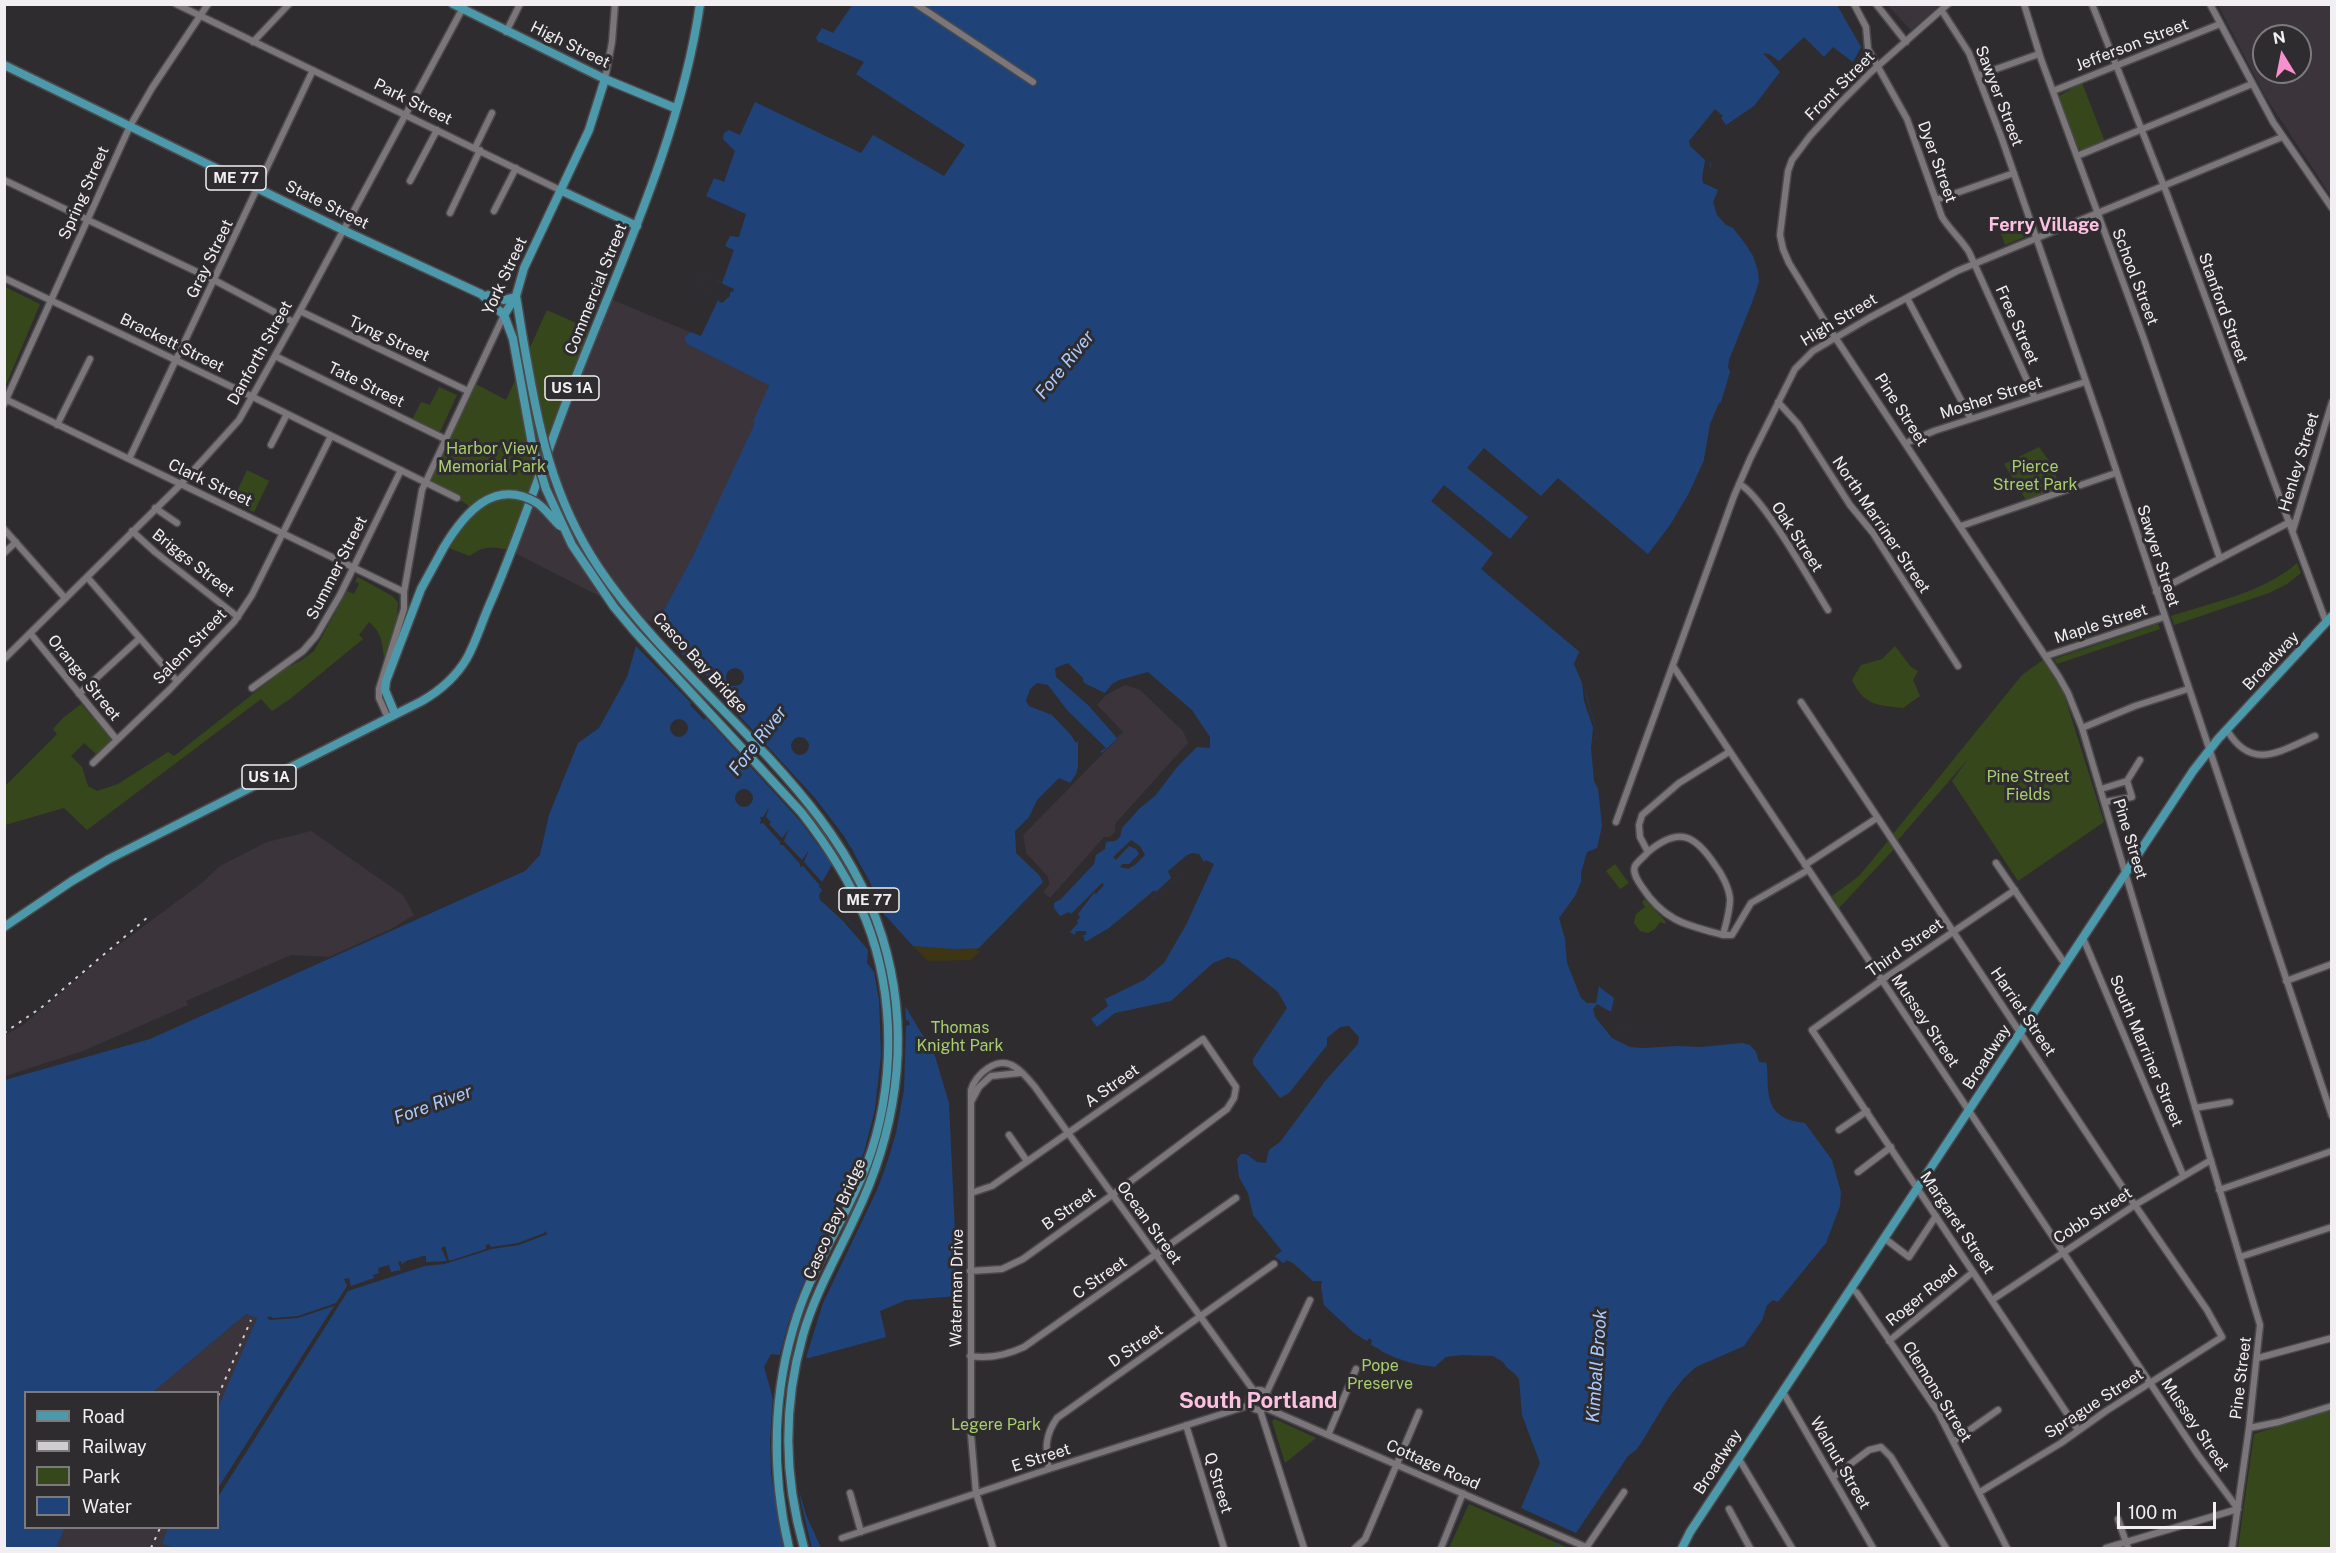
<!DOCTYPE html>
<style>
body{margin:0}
#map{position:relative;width:2336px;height:1553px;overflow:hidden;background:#2f2c2f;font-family:"Public Sans",sans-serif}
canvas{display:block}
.frame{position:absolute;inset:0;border:6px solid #f1eff1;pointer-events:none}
.legend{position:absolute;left:24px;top:1391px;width:195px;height:138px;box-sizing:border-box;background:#2f2c2f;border:2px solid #7d7a7d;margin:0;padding:8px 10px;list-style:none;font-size:18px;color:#f1eff1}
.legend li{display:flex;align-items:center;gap:12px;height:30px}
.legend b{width:30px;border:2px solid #7d7a7d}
.north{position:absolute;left:2252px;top:24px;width:60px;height:60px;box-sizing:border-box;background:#2f2c2f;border:2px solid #7d7a7d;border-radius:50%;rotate:350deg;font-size:16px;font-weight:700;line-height:24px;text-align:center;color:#f1eff1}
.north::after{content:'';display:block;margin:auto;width:21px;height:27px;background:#f790cd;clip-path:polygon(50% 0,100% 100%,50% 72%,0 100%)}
.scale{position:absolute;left:2117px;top:1502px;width:99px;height:27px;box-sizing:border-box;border:3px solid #f1eff1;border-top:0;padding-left:8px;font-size:18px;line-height:21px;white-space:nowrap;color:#f1eff1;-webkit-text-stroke:4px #2f2c2f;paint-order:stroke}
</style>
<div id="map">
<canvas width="2336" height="1553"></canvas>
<div class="frame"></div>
<ul class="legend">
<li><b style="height:8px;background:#4c99ab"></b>Road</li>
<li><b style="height:8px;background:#cfcdcf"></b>Railway</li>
<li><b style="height:16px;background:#37471c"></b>Park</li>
<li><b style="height:16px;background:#1f4379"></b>Water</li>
</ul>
<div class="north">N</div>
<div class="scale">100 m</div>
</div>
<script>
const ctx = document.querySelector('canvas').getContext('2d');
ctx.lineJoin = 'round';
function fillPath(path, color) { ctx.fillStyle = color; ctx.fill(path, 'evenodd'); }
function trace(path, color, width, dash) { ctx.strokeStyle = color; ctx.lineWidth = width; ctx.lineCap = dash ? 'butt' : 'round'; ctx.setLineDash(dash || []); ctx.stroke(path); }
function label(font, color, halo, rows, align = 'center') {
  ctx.font = font + ' "Public Sans",sans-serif'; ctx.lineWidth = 6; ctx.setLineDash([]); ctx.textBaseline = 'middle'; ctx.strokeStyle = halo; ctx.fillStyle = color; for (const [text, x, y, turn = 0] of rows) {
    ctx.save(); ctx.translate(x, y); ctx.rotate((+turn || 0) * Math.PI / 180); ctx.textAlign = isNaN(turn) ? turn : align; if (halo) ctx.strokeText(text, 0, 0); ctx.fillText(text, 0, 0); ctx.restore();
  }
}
fillPath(new Path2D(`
 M1887,5h53l-29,25z
 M2218,5h113v191l-66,-100zM2264,36h36v36h-36z
 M608,298l82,34 -6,6 3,6 82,40 -4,11 12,6 -121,224 -145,-74z
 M1125,685l15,5 43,41 5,12 -73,81v8l-5,5h-6l-54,61 -7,-6 6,-7 -1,-8 -22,-24 -3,-18 100,-102 -26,-28 10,-11z
 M311,831l92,64 11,20 -23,14 -62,28 -38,-2 -105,46 2,4 -105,46 -78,25v-41l18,-10 89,-75 91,-68 17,-16 47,-24z
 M246,1314l11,4 -39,94v-20h-65z
 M65,1528h104l-7,16 12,4h-118z`), '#3b343b');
fillPath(new Path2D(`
 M2082,83l23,59 -23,9 -4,-3 -19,-52z
 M2023,219l6,16 -24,10 -6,-17z
 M5,287l35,17 -35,83z
 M547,310l47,21 -83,220c-15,-5 -29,-6 -41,5l-21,-8 26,-38 -18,-12 -32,-16 47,-100 34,18z
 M439,387l18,8 -17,37 -28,-12 9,-18 9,3z
 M2039,447l13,18 9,24 -35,11 -22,-36z
 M247,470l22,11 -15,31 -22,-10z
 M2297,563l4,10 -14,11 -18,9 -95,32 -3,-9c42,-14 92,-23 126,-53z
 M358,577l34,19 6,6 -1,17 -13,39c-2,-16 -2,-25 -15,-36l-10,13 4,4 -73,60 -18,12 -11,-12 -174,131 -23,-22 -59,17 -1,-38 53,-53 -4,-5 10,-11 18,-14 32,36 -17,14 -12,-11 -13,13 11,11 6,19 9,5 21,-7 50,-32 6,4 112,-88 14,-7 14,-10 33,-60 7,3 5,-10 -4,-3z
 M2158,624l2,5 -103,35 -3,-5z
 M1895,646l16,21 7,4 -5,9 7,16 -17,12c-25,-3 -39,-2 -51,-28l9,-15 21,-6z
 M2043,660l20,31 41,131 -86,59 -66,-100 16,-22 -70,81 -5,-6 129,-159z
 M1888,841l6,8 -55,59 -7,-12 27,-20z
 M1615,864l14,19 -9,6 -14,-18z
 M1645,899l21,23 -1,2 -5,-2 -5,7 -7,4 -8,-2 -6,-8 2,-9 9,-7 -3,-5z
 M2331,1410v138h-93l16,-114z
 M1275,1419l41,19 -31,25 -13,-42z
 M1469,1504l99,44h-119z`), '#37471c');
fillPath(new Path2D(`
 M912,936l78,6 -19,18 -43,1 -15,-15z`), '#3d3514');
fillPath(new Path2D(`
 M853,4l984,1 24,42 -8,15 -20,-15 -9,10 -20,-20 -25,24 -10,-7 -6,-1 17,19 -26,34 -28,19 -9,-13 -24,31 18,20 -2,13 1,7 8,3 2,22 37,51 5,21 -20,51 -38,129 -15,33 -19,32 -94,124 6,5 -3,11 18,69 -3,17 8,75 -5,22 -9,12 -4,25 -14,30c8,19 17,56 29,71 4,5 11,8 15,12l-3,14 11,16 19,6 115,6c27,25 -11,77 49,83l27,37 9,32 -1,14 -14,37 -58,71 -22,33 -47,24 -63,79 -8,6 -52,77 -55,-25 19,-45 -18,-48 -3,-36 -5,-6 -16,-12 -13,-5 -39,1 -11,10c-39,-4 -63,-19 -93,-43 -6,-5 -16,-12 -19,-20 -2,-4 -1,-10 -2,-14l-32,-29 -6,2 -10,-8 -25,-37 -3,-27 -6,-4 -7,-26 8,-8 10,-1 12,6 89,-116v-8l-16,6 -53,63 -34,-41 35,-56 -54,-43 -14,5 -42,36 -2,-3 -56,12 -18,14 -6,-8 17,-13 -5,-11 33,-17 25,-17 39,-89 -7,-11 -41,38 -66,45 -12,1 -23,-40 55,-66h7l5,-14 74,-87 -53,-54c-13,-3 -25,-1 -34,9l-25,-12 -13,-11 -4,4 59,60 -20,19 -58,-60 -5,5 39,41v27l-2,8 -6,9 -49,50 2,21 23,27 -62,67 -30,1 -41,-3 -29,-32 -33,-67 -23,25 -9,15 8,8 -1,2 36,37 73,122 14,47 9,193 -52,4 -26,11 6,26 -77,21 -38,-4 -7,13 42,148 15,33h-647l-12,-4 6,-16h50v-120l39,-90 -11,-4 -93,78h-127v136h39l-9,20h-51v-468l145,-41 375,-168 15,-16 9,-40 29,-72 21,-15 28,-51 9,-31 20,-21 38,-71 61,-131 -2,-1 16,-37 -82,-41 -3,-6 6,-6 11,4 18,-38 -22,-10 5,-14 20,9 12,-33 -9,-4 5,-10 9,1 7,-23 -40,-18 8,-18 10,4 11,-31 -12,-12 1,-6 5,-3 11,5 15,-33 106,51 12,-18 71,41 21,-31 -109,-71 8,-12 -44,-20 -1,1 -3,-5 6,-10 11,5z`), '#1f4379');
fillPath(new Path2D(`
 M1715,109l8,7 -2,2 -5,-3 -20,24v4l14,15v20l14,14 -2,15 38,51 4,17v6l-27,70 -5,23 -4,-6 1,-8 24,-60 6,-18 -1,-11 -5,-15 -7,-11 -13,-17 -7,-3 -9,-10 -4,-13 5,-12 -15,-7 -1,-5 3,-18 -15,-14 -1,-5z
 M702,274l32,15 -1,3h-3v4l-8,7 -4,-2 1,-3 -22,-10z
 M1723,402l-8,22 -8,36 -3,-1 6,-35 9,-21z
 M1484,448l57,48 17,-18 91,77 -73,94 -95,-80 12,-16 -62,-52 13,-16 66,54 18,-22 -61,-49z
 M654,622l34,39 6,1 17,19 7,11 4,-3 7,6 -4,5 90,98 29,38 25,44 17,41 -5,-6 -31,-63 -15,18 -3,2h-4l4,-8 -32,-43 -94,-103 -2,2 -14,-15 1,-2 -57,-59z
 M1579,652l3,2 -1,11 6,33 10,36 -1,3 2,52 -4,-8 -3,-33 2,-20 -9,-27 -2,-18 -8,-19z
 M1068,663l15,15 1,7 -6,-1 -12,-11 57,59 -6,6 -29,-33 -32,-28 -1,-9z
 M726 677a9 9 0 1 1 18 0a9 9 0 1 1-18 0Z
 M1148,672l44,38 18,27v11l-13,-1 -19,19 -23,30 -15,12 -18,20 -2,9 -5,4 -9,1 -1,7 -9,6 -2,9 -33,35 -7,4v5l6,8 9,-4 2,2 31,-31 2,2 -8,9 -2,-1 -16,21 2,3 -3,4 1,2 -8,9 5,3 1,-4h10v4h-3l2,7 24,-14 43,-36 3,-2 1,2 15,-14 -3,-7 19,-16 5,-2 7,1 5,8 2,-2 8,4 -28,61 -22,38 -20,17 -39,19 -3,-6 37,-19 20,-15 28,-58 11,-29 -1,-4 -7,-4 -60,55 -43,28 -13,1 -25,-43 9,-15 16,-19 20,-20 10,-14h6l5,-4 1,-10 72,-80 1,-4 -4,-8 -46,-44 -7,-4 -8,1 -17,11 -2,-2 7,-9 7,-4z
 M1037,683l11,2 19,25 39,38 -6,4 -56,-55 5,10 31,31 -4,5 -6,-9 -18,-19 -23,-9 -3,-5 4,-12z
 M670 728a9 9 0 1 1 18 0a9 9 0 1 1-18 0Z
 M791 746a9 9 0 1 1 18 0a9 9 0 1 1-18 0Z
 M1059,778l14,6 -50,51 3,18 21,23 2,6 -2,5 -64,64h-7l67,-69 -4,-7 -23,-22 -1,-22 14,-14 8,-17z
 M735 798a9 9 0 1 1 18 0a9 9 0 1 1-18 0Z
 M769,807l-3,10 5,5 -2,2 13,14 7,-9 -5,12 18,19 7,-10 -5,12 19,21 -2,4 -18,-21 -3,1v-3l-17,-19h-3v-3l-17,-19 -3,1 1,-5 -2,-2h4z
 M1131,840l9,6 5,9 -10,10 -7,4 -8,-2 2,-3h7l10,-10 -3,-5 -7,-3 -13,14 -3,-3z
 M1597,848l-7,12 -4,26 -12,25 10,3 5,13 1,7 -7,8 -1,6 17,38 -3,17h-9l-6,-5 -14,-35 -2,-24 -6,-21 16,-22 6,-14v-9l6,-21z
 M822,890l6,4 19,25 16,16 -1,-5 2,2 41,67 1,21 3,1 1,4 -4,1 -2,64 -8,43 -8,27 -10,28 -55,115 -18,58 -26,-3 9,-34 13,-36 48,-98 15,-38 11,-43 6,-54 -2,-55 -5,-28 -7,-9 1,-13 -25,-29 -23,-21 -1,-5z
 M1228,957l10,3 40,32 9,16 -34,51v5l27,34 9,-5 38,-48v-7l13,-11 9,-1 10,11 -1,7 -32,36 -46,62 -11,8 -3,13 -9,-1 -11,-8h-5l-4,5 2,18 9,16 5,22 29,36 -10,7 -27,-39 -3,-26 -7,-9 -5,-23 8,-8 5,-2 17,4 5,-11 12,-10 36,-44 35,-49v-5l-11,6 -31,41 -14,15 -11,7 -7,-2 -29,-41 34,-55 -4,-4 1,-3 -8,-2 -35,-30 -7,-2 -12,6 -39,35h-4v-6l22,-20 20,-18z
 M1597,1004l14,8 11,16 19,6 112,3 6,3 5,12 3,1 2,10 -10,-1 -3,-10 -6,-7 -8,-2 -42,4 -22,-1 -35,2 -13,-1 -18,-9 -17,-21 -2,-8z
 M545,1231l3,3 -29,11 -27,4 -47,15 -20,2 -77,25 -130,206v-9l116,-182 -36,12 -28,2 -3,-2 3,-2 3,2 25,-2 38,-13 11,-17 -3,-7 5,-1 2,8 23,-8 -1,-3 6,-2 -1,-5 11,-3 2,7 10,-2 -3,-8 3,-1 2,8 -1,-5 4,-3 17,-5h3v6l21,-1 -6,-13 4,-2 4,15 37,-12v-4l3,-1 2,3 27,-4 26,-10z
 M1286,1260l7,3 20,18h9l-1,6 3,18 30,28 13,8 2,-3 3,2 -1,5 10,5 -2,4 -46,-33 -11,-13 -4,-17 -29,-27 -5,1z
 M1773,1300l5,2 -28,44 -58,33 -18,28 -31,40 -2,2 -3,-1 31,-51 14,-18 13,-12 48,-21 18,-26 5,-15z
 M1462,1355l31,1 10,6 7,10 -12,-8 -13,-5 -37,1 -13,7 11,-10z
 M773,1393l24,82 4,28 11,45h-29l-12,-74 -1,-34z`), '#2f2c2f');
trace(new Path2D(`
 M1556,1548l2,-4`), '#1f4379', 2);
const minor = new Path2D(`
 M176,4l386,187
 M916,4l117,78
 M1854,4l12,23 2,22 39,70 35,98c8,13 19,22 27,35l66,146
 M1876,4l30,38
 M1948,4l-78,69 -30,30 -30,33 -18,24 -4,11 -8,64 3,14 6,14 38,62 232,352 9,16 14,35 178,597 -11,103 -17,120
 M2024,4l17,55 103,280 76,220
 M2092,4l75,190 159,428
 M2210,4l63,118 59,86
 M1942,11l27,42 33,86 98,283 232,694
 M506,32l14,-28
 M253,42l36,-38
 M1979,75l60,-21
 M605,79l7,-37 3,-38
 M2053,91l167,-67
 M475,148l17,-35
 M2077,156l175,-72
 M4,180l210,100 79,42
 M410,181l27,-51
 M1936,200l78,-27
 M494,211l22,-43
 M450,213l30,-63
 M4,278l249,119 204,101
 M1907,298l64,121
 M300,311l168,80
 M275,356l170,83
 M5,399l399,193
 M1778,402l20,22 52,81 23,28 85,133
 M4,404l126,-278 22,-38 56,-84
 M57,425l33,-66
 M1906,443l28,-12 151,-49
 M271,445l16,-31
 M129,459l184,-389
 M1739,484c22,9 74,102 89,126
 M155,508l22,15
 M1961,526l155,-53
 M4,529l61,69
 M2293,530l39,-128
 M132,531l23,21 83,65
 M4,553l12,-11
 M87,577l90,104
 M2156,592l134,-70
 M30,633l87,107
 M2046,656l118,-39
 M4,659l177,-175 58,-64 61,-109 165,-307
 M1673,666l525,789 40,54 -132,39
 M252,688l51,-37 13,-15 24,-41 61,-125
 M79,694l61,-56
 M1801,702l318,480 88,128 15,27 -116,74 -45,32 -81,49
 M388,718l-9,-20v-9l25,-80v-17l18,-102 82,-175
 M2082,728l53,-22 53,-17
 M2227,730c25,42 53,21 88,6
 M93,763l77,-74 64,-67 18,-27 79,-159
 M2101,789l26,-8 13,-21
 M2105,802l27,-5 -5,-16
 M1616,822l118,-326 16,-37 45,-90 18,-18 56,-33 88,-47 325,-134
 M1648,852c31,-26 47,-17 67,13 7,9 14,23 15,34 0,12 -4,25 -7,36 -37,-10 -59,-14 -81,-48 -4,-6 -10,-14 -7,-21 3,-5 10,-10 13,-14l-8,-15 -1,-12 3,-10 37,-32 50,-31
 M1996,863l69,101
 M1805,865l72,-47
 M2015,890l-133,90 -70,50 266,400
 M1723,935h9l19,-32 57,-33
 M2083,938l100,237
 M2286,981l46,-17
 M972,1100l7,-13 12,-11 29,-3
 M2195,1108l35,-6
 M1839,1130l28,-19
 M1009,1135l18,26
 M1858,1172l33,-25
 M2219,1190l113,-39
 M1884,1238l25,19 27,-41
 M2240,1257l92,-30
 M970,1271l32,-2 21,-10 96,-69 108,-81 7,-11 2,-11 -33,-48 -211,147 -21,7
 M1851,1288l6,5 81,119 69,136
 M1992,1300l143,-95 76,-45
 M1889,1341l84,-69
 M970,1356c19,3 37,-1 54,-9l212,-149
 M2258,1358l74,-20
 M1249 1400a10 10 0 1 1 20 0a10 10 0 1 1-20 0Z
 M1783,1392l90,156
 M1266,1394l44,-94
 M1266,1408l322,140
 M1260,1410l44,138
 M1186,1425l38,123
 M2249,1428l30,-6 53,-16
 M1328,1435l28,-66
 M1954,1441l44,-31
 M1739,1459l53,89
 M1049,1469c-4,-21 -4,-34 8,-51l217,-154
 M1833,1477l36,-27 12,-3 10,10 55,91
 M850,1493l11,39
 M1729,1509l21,39
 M2118,1519l10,29
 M842,1538l207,-69 201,-64
 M993,1548l-17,-55 -5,-58v-345c4,-16 27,-35 44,-23 7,4 15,14 20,20l219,304
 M1355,1548l10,-9 54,-127
 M1441,1548l22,-55
 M1586,1548l38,-56`);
const major = new Path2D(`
 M453,4l152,75 70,29
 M4,65l339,165 138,64 23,21 9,24
 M562,191l75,35
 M488,295l16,5 11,-3
 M516,296l7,43
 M504,315l12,-19 8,-28 65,-138 16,-51
 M395,714l-10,-24 1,-9 35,-92 23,-42
 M4,927l68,-46 37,-22 313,-158c19,-11 34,-24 45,-43 10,-18 16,-40 25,-59 28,-65 50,-133 75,-199 49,-129 113,-259 133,-396
 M1682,1548l8,-16 503,-761 25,-32 114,-123`);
trace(minor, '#4b494b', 9);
trace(major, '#4b494b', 11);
trace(minor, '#7a767a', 6);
trace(major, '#4c99ab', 8);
trace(new Path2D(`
 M4,1033l38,-26 106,-90
 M218,1396l33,-76
 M151,1548l9,-20`), '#cfcdcf', 2, [3, 6]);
const majorBridge = new Path2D(`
 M513,339l19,105 14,45 26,56 42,62 21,25 166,180c26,33 49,69 65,108 30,76 29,168 1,244 -20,52 -53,99 -70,152 -25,76 -26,156 -8,232
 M523,339c15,84 27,156 76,229 90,134 247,222 288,386 23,90 8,181 -32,263 -18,39 -40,76 -52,118 -20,70 -19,143 1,213
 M444,547c20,-33 50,-70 93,-44 9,6 15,16 23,23`);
trace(majorBridge, '#4b494b', 11, []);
trace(majorBridge, '#4c99ab', 8);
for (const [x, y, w] of [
 [236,178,60],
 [572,388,54],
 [269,777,54],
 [869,900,60]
]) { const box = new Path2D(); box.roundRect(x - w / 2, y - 12, w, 24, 4.5); ctx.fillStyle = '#2f2c2f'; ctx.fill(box); trace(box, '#f1eff1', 1.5); }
label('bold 15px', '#f1eff1', null, [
 ["ME 77",236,178],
 ["US 1A",572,388],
 ["US 1A",269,777],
 ["ME 77",869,900]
]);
label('16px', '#f1eff1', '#2f2c2f', [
 ["High Street",570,45,26],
 ["Jefferson Street",2132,45,-21],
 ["Front Street",1840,86,-45],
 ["Sawyer Street",1999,96,69],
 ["Park Street",413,102,26],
 ["Dyer Street",1937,162,70],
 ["Spring Street",84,193,-66],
 ["State Street",327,205,26],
 ["Gray Street",210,259,-64],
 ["York Street",505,276,-65],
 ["School Street",2135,277,69],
 ["Commercial Street",596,289,-68],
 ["Stanford Street",2223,308,70],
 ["High Street",1839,320,-31],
 ["Free Street",2017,325,66],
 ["Tyng Street",389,339,25],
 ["Brackett Street",172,343,26],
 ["Danforth Street",260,353,-61],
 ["Tate Street",366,385,26],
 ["Mosher Street",1991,398,-18],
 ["Pine Street",1901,410,57],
 ["Henley Street",2299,462,-73],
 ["Clark Street",210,483,25],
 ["North Marriner Street",1881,525,56],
 ["Oak Street",1797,537,57],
 ["Sawyer Street",2158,556,72],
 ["Briggs Street",193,563,38],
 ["Summer Street",337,568,-63],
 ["Maple Street",2101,624,-18],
 ["Salem Street",190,647,-46],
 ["Broadway",2271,661,-47],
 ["Casco Bay Bridge",700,663,47],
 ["Orange Street",84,678,51],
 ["Pine Street",2130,839,73],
 ["Third Street",1905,948,-35],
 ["Harriet Street",2023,1012,56],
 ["Mussey Street",1925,1021,56],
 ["South Marriner Street",2146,1051,67],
 ["Broadway",1987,1057,-57],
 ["A Street",1112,1086,-35],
 ["B Street",1069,1209,-35],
 ["Cobb Street",2093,1216,-33],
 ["Casco Bay Bridge",835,1219,-66],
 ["Ocean Street",1149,1223,54],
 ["Margaret Street",1957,1223,56],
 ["C Street",1100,1278,-35],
 ["Waterman Drive",957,1288,-89],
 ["Roger Road",1922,1296,-39],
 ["D Street",1136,1346,-35],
 ["Pine Street",2241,1378,-83],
 ["Clemons Street",1937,1392,58],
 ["Sprague Street",2094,1404,-33],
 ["Mussey Street",2195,1425,56],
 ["E Street",1041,1458,-18],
 ["Broadway",1718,1462,-57],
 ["Walnut Street",1840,1463,60],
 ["Cottage Road",1433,1465,24],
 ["Q Street",1218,1483,73]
]);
label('16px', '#a8ce6e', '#2f2c2f', [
 ["Harbor View",492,449],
 ["Memorial Park",492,467],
 ["Pierce",2035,467],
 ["Street Park",2035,485],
 ["Pine Street",2028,777],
 ["Fields",2028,795],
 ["Thomas",960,1028],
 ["Knight Park",960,1046],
 ["Pope",1380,1366],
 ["Preserve",1380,1384],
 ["Legere Park",996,1425]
]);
label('bold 18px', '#fcc0e1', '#2f2c2f', [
 ["Ferry Village",2044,225]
]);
label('italic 18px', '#aacbfd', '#2f2c2f', [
 ["Fore River",1065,365,-51],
 ["Fore River",758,741,-52],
 ["Fore River",433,1105,-20],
 ["Kimball Brook",1597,1366,-86]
]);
label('bold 22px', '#fcc0e1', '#2f2c2f', [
 ["South Portland",1258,1401]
]);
</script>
